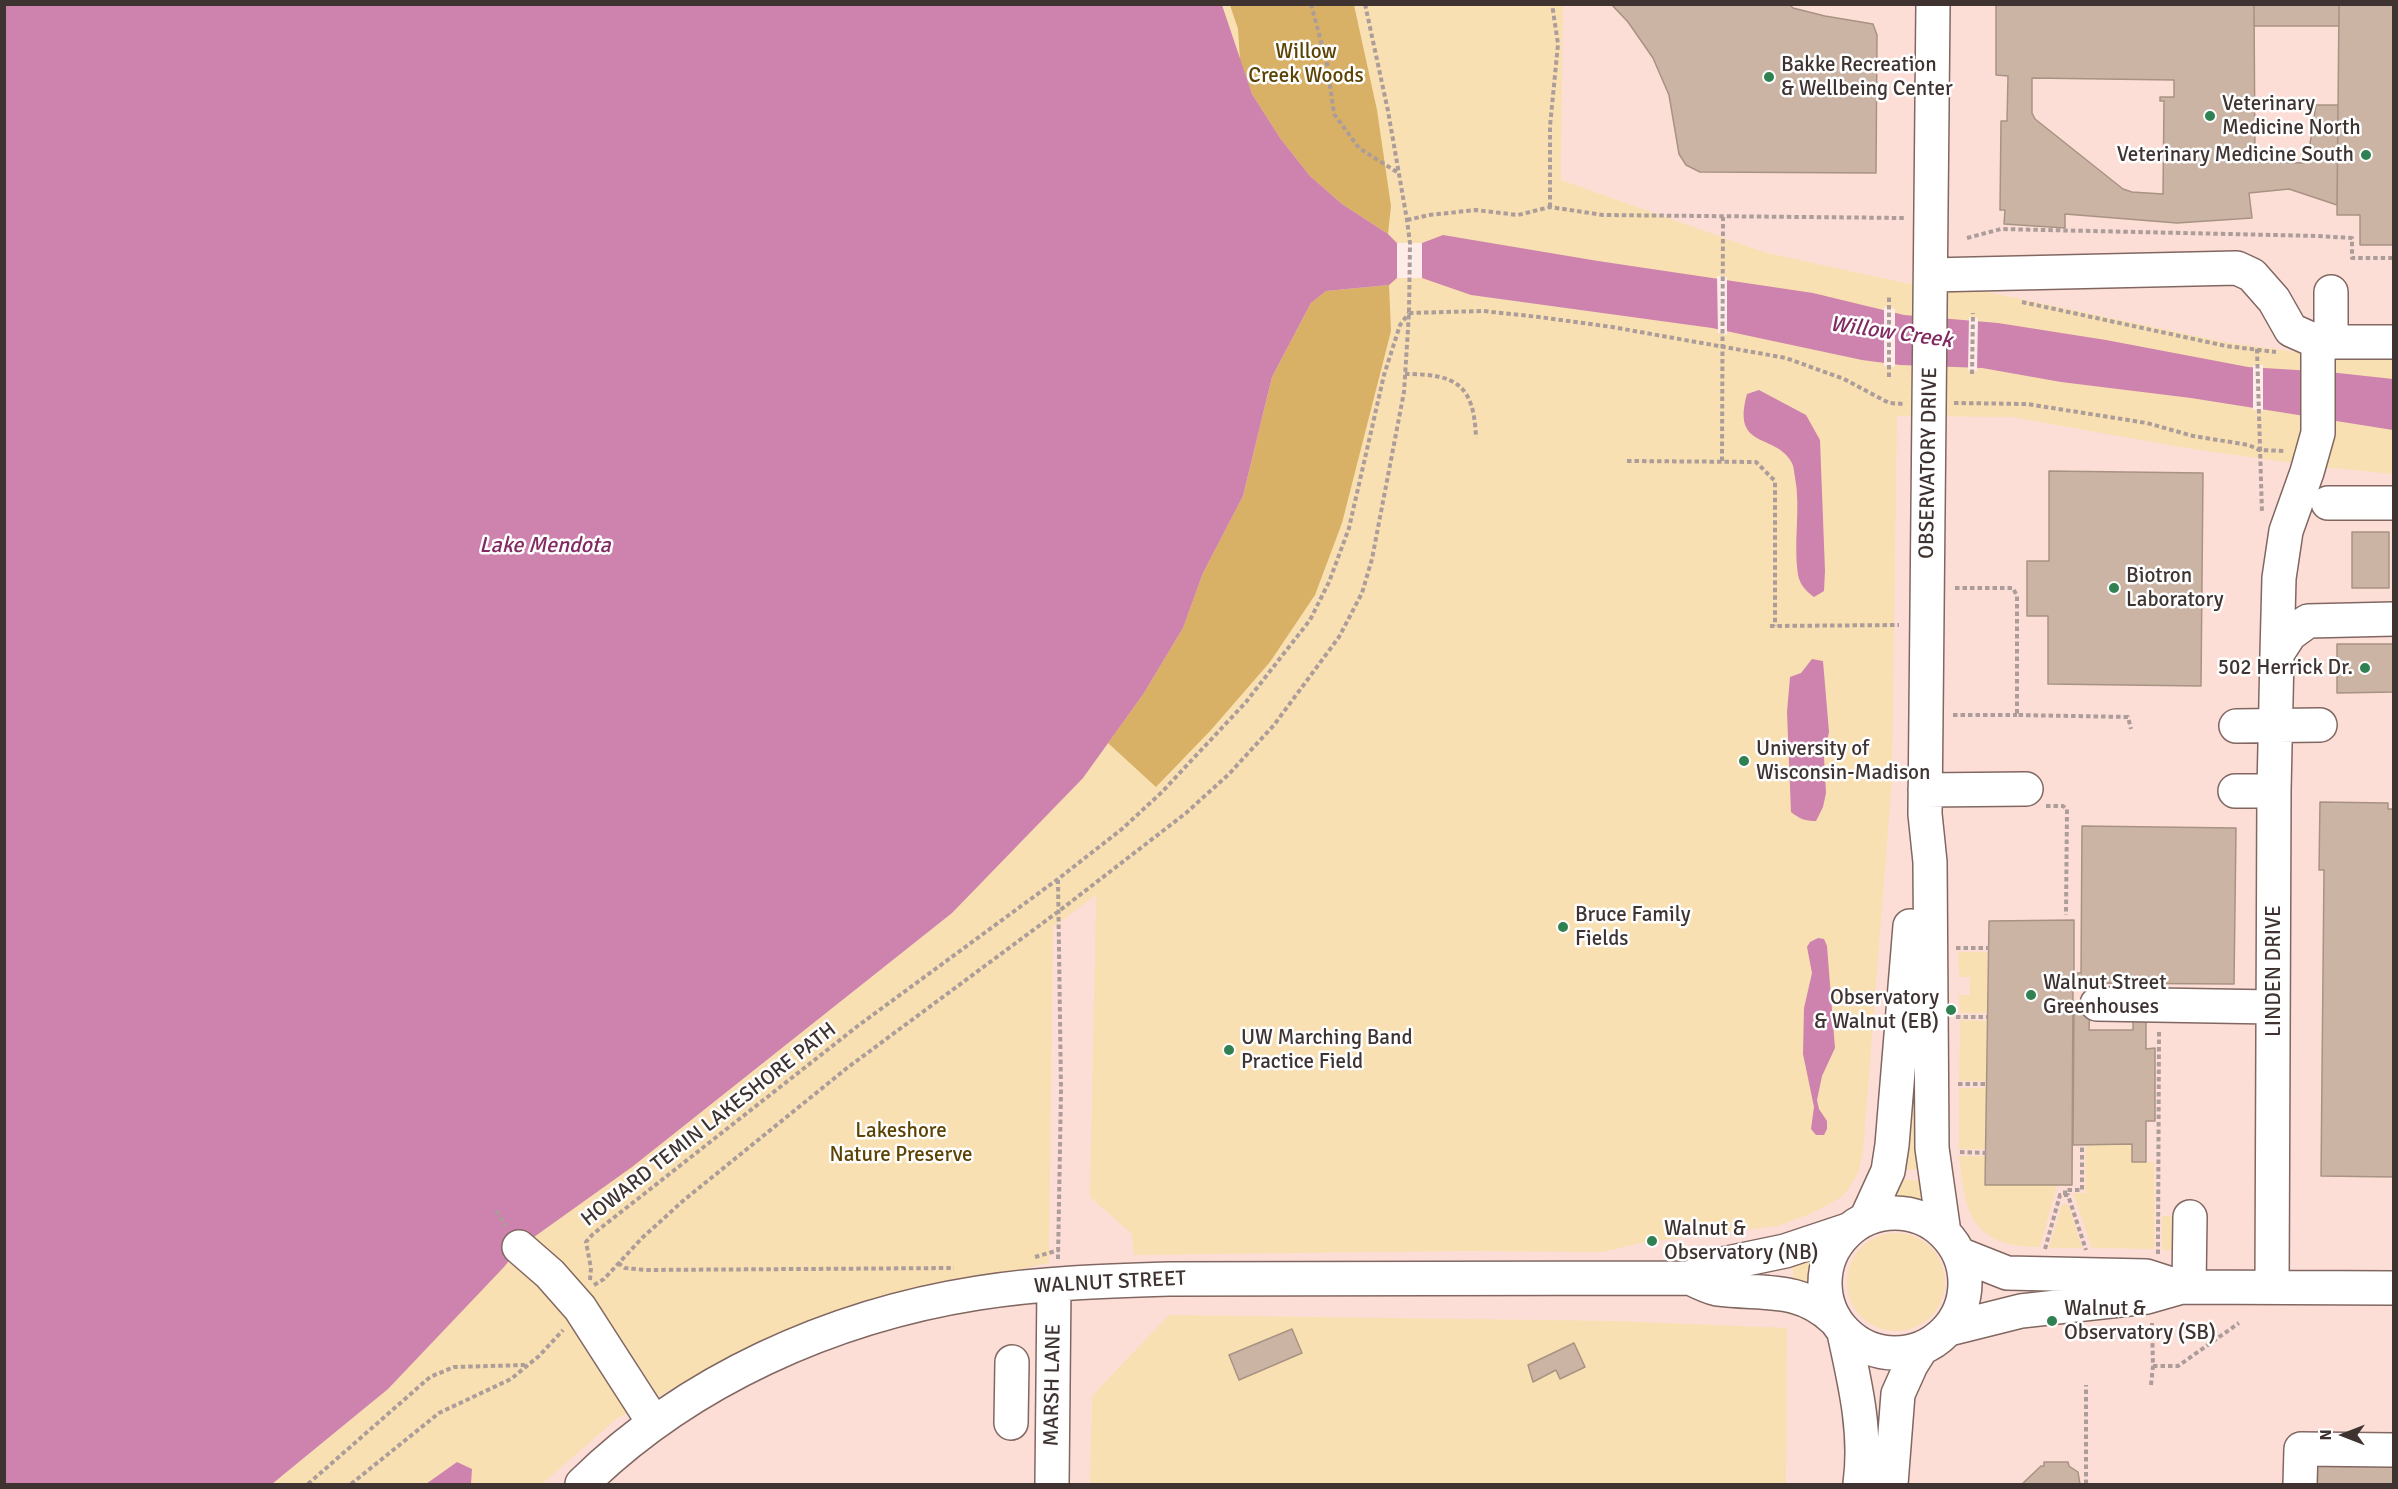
<!DOCTYPE html>
<style>
body{margin:0}
#map{position:relative;width:2398px;height:1489px;overflow:hidden;background:#feece8;font-family:Signika,sans-serif}
canvas{display:block}
.frame{position:absolute;inset:0;border:6px solid #3e3330;pointer-events:none}
.north{position:absolute;left:2314px;top:1405px;width:60px;height:60px;-webkit-text-stroke:4px #fefefe;paint-order:stroke;rotate:270deg;font-size:16px;font-weight:700;line-height:24px;text-align:center;color:#3e3330}
.north::after{content:'';display:block;margin:auto;width:21px;height:27px;background:#3e3330;clip-path:polygon(50% 0,100% 100%,50% 72%,0 100%)}
</style>
<div id="map">
<canvas width="2398" height="1489"></canvas>
<div class="frame"></div>
<div class="north">N</div>
</div>
<script>
const ctx = document.querySelector('canvas').getContext('2d');
ctx.lineJoin = 'round';
function fillPath(path, color) { ctx.fillStyle = color; ctx.fill(path, 'evenodd'); }
function trace(path, color, width, dash) { ctx.strokeStyle = color; ctx.lineWidth = width; ctx.lineCap = dash ? 'butt' : 'round'; ctx.setLineDash(dash || []); ctx.stroke(path); }
function label(font, color, halo, rows, align = 'center') {
  ctx.font = font + ' Signika,sans-serif'; ctx.lineWidth = 5; ctx.setLineDash([]); ctx.textBaseline = 'middle'; ctx.strokeStyle = halo; ctx.fillStyle = color; for (const [text, x, y, turn = 0] of rows) {
    ctx.save(); ctx.translate(x, y); ctx.rotate((+turn || 0) * Math.PI / 180); ctx.textAlign = isNaN(turn) ? turn : align; if (halo) ctx.strokeText(text, 0, 0); ctx.fillText(text, 0, 0); ctx.restore();
  }
}
fillPath(new Path2D(`
 M1222,5h1171v1479h-2121l971,-988 29,-119 39,-74z`), '#fdded7');
fillPath(new Path2D(`
 M1222,5h341l-2,175 206,73 143,31 58,4 257,54 77,11 91,2v119l-80,-8 -127,-18 -174,-31 -115,-1 -5,364 -29,373 -5,20 -11,18 -7,7 -32,17 -31,11 -137,17 -37,9 -138,-1 -331,4 -2,-21 -42,-37 6,-302 -43,32 -4,336 -144,32 -178,65 -111,59 -74,65h-270l116,-95 131,-142 113,-81 320,-253 291,-417 29,-119 39,-74 -59,-209z
 M1958,952h31l-1,61h-28l-1,-18h11v-18h-11z
 M1915,984l8,185 -16,1 -6,-2z
 M1960,1020l27,1v60h-28z
 M1959,1088h28l-1,61h-27z
 M2132,1144v18h22v87l-62,-1 -19,-55h12l1,-48z
 M1959,1156h27v29h71l-17,62c-67,0 -75,-32 -81,-91z
 M1897,1179l28,2 3,22 -18,-4h-21z
 M2065,1203l4,3 13,42h-33l12,-41z
 M2162,1216h17v34h-17z
 M1847 1282a49 49 0 1 1 98 0a49 49 0 1 1-98 0Z
 M1816,1251l-4,25 1,14 -20,-7v-25z
 M1169,1315l447,6 171,7 -1,156h-696l2,-88z`), '#f9e0b2');
fillPath(new Path2D(`
 M1230,5h124l23,105 14,96 -3,28 -46,-30 -32,-28 -30,-38 -28,-44 -12,-34 -2,-31z
 M1389,285l2,46 -49,192 -27,72 -45,67 -59,68 -55,57 -48,-44 36,-50 39,-65 20,-55 40,-77 29,-119 39,-74 15,-12z`), '#d9b166');
fillPath(new Path2D(`
 M5,5h1217l30,89 28,44 30,38 32,28 46,30 9,9h25l21,-8 155,26 215,32 91,22 94,8 108,17 142,27 81,5 64,7v51l-202,-32 -130,-16 -79,-14 -82,-3 -38,-5 -150,-32 -241,-33 -49,-17h-25l-8,7 -63,6 -15,12 -39,74 -29,119 -40,77 -20,55 -39,65 -61,85 -131,135 -320,254 -112,80 -16,20 -116,122 -116,95h-267z
 M1759,390l47,25 14,25 5,131 -1,20 -10,6c-8,-6 -14,-12 -16,-22 -5,-33 3,-66 -3,-98 -1,-4 -1,-10 -3,-14 -16,-31 -61,-12 -45,-69z
 M1812,659l11,2 6,71 -5,25 2,36 -3,14 -7,14c-11,0 -16,-2 -25,-9l-4,-100 3,-35 11,-4z
 M1818,938l6,1 3,7 8,102 -13,28 -5,24 2,9 8,12v8l-3,6h-8l-5,-6 3,-22 -11,-53 1,-46 8,-35 -5,-26 3,-5z
 M457,1462l15,7 -1,15h-45z`), '#cd83ad');
fillPath(new Path2D(`
 M1397,243h25v35h-25z
 M1717,276l10,1v58l-9,-2z
 M1884,307l11,2v58l-11,-1z
 M1969,317l9,1 -1,53 -9,-1z
 M2253,365h10v46l-10,-1z`), '#feece8');
const building = new Path2D(`
 M1611,4h178l4,4 32,8 48,8 4,11 -1,138 -176,-1 -14,-7 -7,-11 -10,-59 -16,-37 -25,-36z
 M1996,4h258l1,158 52,1 9,-58h22l-1,100 -48,-16 -40,4 3,25 -75,5 -112,-9v14l-61,-4 1,-14h-5l1,-89h6l1,-45 -12,-1zM2032,78l142,2v17h-14v4h4l-1,93 -31,-2 -9,-3 -88,-70 -3,-6z
 M2254,4h85v22h-85z
 M2339,4h55v241h-34v-30h-23z
 M2049,471l154,2 -2,213 -153,-2v-68h-21v-55h22z
 M2352,532h37v56h-37z
 M2337,644h57v48l-57,1z
 M2320,802l68,1v6h6v368l-73,-1 3,-306h-5z
 M2082,826l154,2 -2,156 -161,-1 -1,202h-87l4,-264 85,-1v53h7z
 M2090,1006l-1,24h44v-13h13v32l9,-1v73h-9v41h-14v-18l-59,1 1,-138z
 M1292,1329l10,24 -63,27 -10,-25z
 M1574,1343l11,24 -25,12 -4,-9 -23,12 -5,-17z
 M2044,1462h24l1,4 9,6 2,12h-58l19,-18h3z
 M2310,1464l84,1v19h-84z`);
fillPath(building, '#cbb4a4');
trace(building, '#a89383', 1.5);
const minor = new Path2D(`
 M1933,4l-8,810 5,48 2,286 12,85
 M1931,275l306,-7 15,7 22,25 17,30 27,12h76
 M2331,342v-50
 M2328,503h66
 M2277,654l2,-76 7,-47 21,-59 11,-39v-91
 M2236,726l84,-1
 M1925,790l101,-1
 M2235,791h39
 M2097,1004l176,3
 M1825 1283a70 70 0 1 1 140 0a70 70 0 1 1-140 0Z
 M1866,1219l22,-48 4,-26 18,-219
 M519,1247l31,27 30,34 74,115
 M1959,1254l48,19 139,3 28,9
 M1690,1278l23,-12 72,-15 63,-21
 M2189,1287l1,-70
 M2272,1287l2,-496 3,-137 13,-20 18,-13 86,-2
 M1949,1329l72,-18 126,-14 35,-10 212,1
 M1844,1333c11,50 23,100 16,151
 M1011,1423l1,-61
 M582,1484c106,-104 250,-168 396,-191 63,-10 127,-12 191,-14l521,-1c8,4 18,9 27,11 44,6 81,-4 117,30
 M1052,1484l2,-198
 M1891,1484l7,-90 13,-29 10,-16
 M2300,1484l1,-35 93,1`);
trace(minor, '#816761', 36);
trace(new Path2D(`
 M1311,4l16,60 7,50 25,34 38,24
 M1550,207v-81l8,-82 -6,-40
 M1407,220l22,-5 47,-5 42,5 32,-8 53,8 301,3
 M1967,238l34,-9 317,7 34,2v20h42
 M2022,302l204,44 50,6
 M1409,313l74,-2 56,6 73,10 174,31 58,21 45,24 15,1
 M2257,349l5,164
 M1405,374c51,0 69,10 71,64
 M1972,374l1,-61
 M1889,377v-80
 M1954,403l73,1 120,19 46,13 56,9 10,5 27,1
 M1627,461l129,1 19,19v145
 M1722,461l1,-244
 M1955,588h58l4,8v119l111,2 3,12
 M1770,626l129,-1
 M1953,715h64
 M2046,806h17l4,3 -1,106
 M1956,948h33
 M1956,1017h31
 M1958,1084h29
 M1960,1152l26,1
 M2065,1195v-5h17v-45
 M496,1211l10,15
 M2045,1249l15,-54h8l18,55
 M2158,1254l1,-224
 M1035,1257l24,-7
 M1058,1259l3,-169 -3,-210
 M618,1263l7,5 20,2 309,-2
 M590,1280l1,-12 -5,-26 7,-8 266,-209 199,-146 64,-50 40,-37 84,-90 64,-82 19,-38 20,-54 35,-153 16,-50 9,-12
 M594,1285l10,-6 38,-41 42,-38 163,-132 212,-157 127,-98 43,-39 45,-49 65,-88 23,-44 10,-34 32,-167 5,-79 1,-70 -3,-23 -19,-109 -23,-107
 M2153,1366h25l61,-43
 M2151,1385l2,-19 -1,-43
 M308,1484l122,-107 24,-10 71,-2
 M351,1484l88,-71 72,-34 28,-23 24,-26
 M2086,1484v-99`), '#ac9d9a', 4, [4.5, 3]);
trace(minor, '#fff', 33);
for (const [x, y, r, color] of [
 [1769,77,6,"#2f8152"],
 [2210,116,6,"#2f8152"],
 [2366,155,6,"#2f8152"],
 [2114,588,6,"#2f8152"],
 [2365,668,6,"#2f8152"],
 [1744,761,6,"#2f8152"],
 [1563,927,6,"#2f8152"],
 [2031,995,6,"#2f8152"],
 [1951,1010,6,"#2f8152"],
 [1229,1050,6,"#2f8152"],
 [1652,1241,6,"#2f8152"],
 [2052,1321,6,"#2f8152"]
]) { const dot = new Path2D(); dot.arc(x, y, r, 0, 2 * Math.PI); ctx.fillStyle = color; ctx.fill(dot); trace(dot, '#fefefe', 2); }
label('21px', '#5d4303', '#fefefe', [
 ["Willow",1306,52],
 ["Creek Woods",1306,76],
 ["Lakeshore",901,1131],
 ["Nature Preserve",901,1155]
]);
label('21px', '#3e3330', '#fefefe', [
 ["Bakke Recreation",1781,65],
 ["& Wellbeing Center",1781,89],
 ["Veterinary",2222,104],
 ["Medicine North",2222,128],
 ["Veterinary Medicine South",2354,155,"right"],
 ["Biotron",2126,576],
 ["Laboratory",2126,600],
 ["502 Herrick Dr.",2353,668,"right"],
 ["University of",1756,749],
 ["Wisconsin-Madison",1756,773],
 ["Bruce Family",1575,915],
 ["Fields",1575,939],
 ["Walnut Street",2043,983],
 ["Greenhouses",2043,1007],
 ["Observatory",1939,998,"right"],
 ["& Walnut (EB)",1939,1022,"right"],
 ["UW Marching Band",1241,1038],
 ["Practice Field",1241,1062],
 ["Walnut &",1664,1229],
 ["Observatory (NB)",1664,1253],
 ["Walnut &",2064,1309],
 ["Observatory (SB)",2064,1333]
], 'left');
label('21px', '#3e3330', '#fefefe', [
 ["OBSERVATORY DRIVE",1929,463,-89],
 ["LINDEN DRIVE",2274,971,-90],
 ["HOWARD TEMIN LAKESHORE PATH",709,1125,-38],
 ["WALNUT STREET",1110,1283,-3],
 ["MARSH LANE",1053,1385,-89]
]);
label('italic 22px', '#812a61', '#fefefe', [
 ["Willow Creek",1891,333,8],
 ["Lake Mendota",545,546]
]);
</script>
